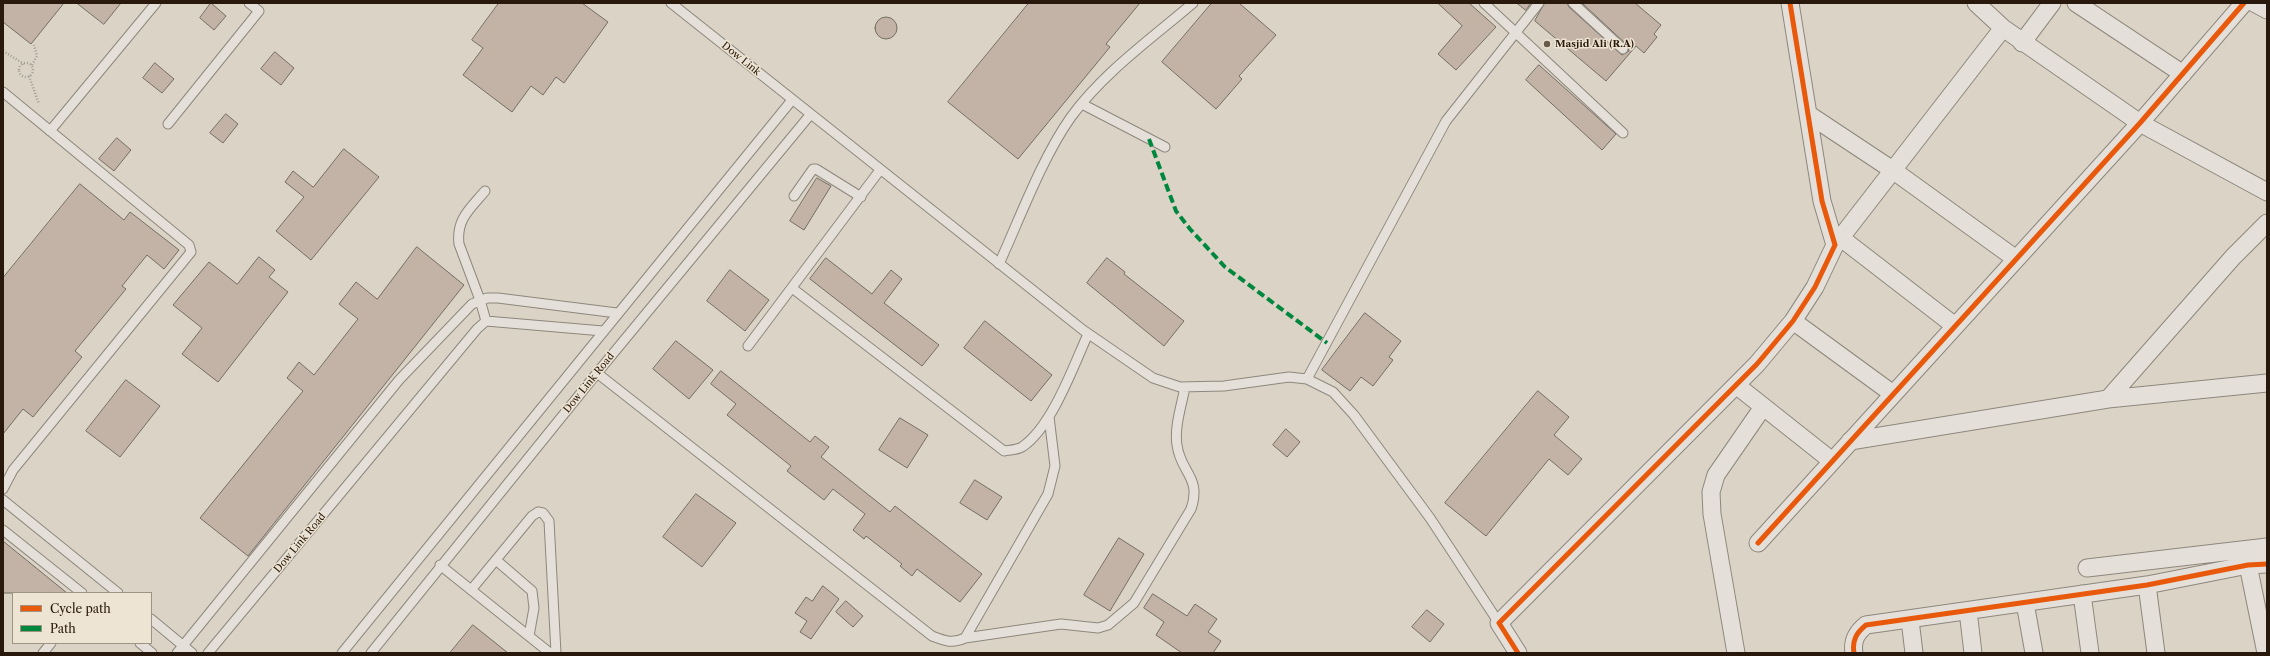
<!DOCTYPE html>
<style>
body{margin:0}
#map{position:relative;width:2270px;height:656px;overflow:hidden;background:#dbd3c5;font-family:"Libre Caslon Text",serif}
canvas{display:block}
.frame{position:absolute;inset:0;border:4px solid #28190c;pointer-events:none}
.legend{position:absolute;left:12px;top:592px;width:140px;height:52px;box-sizing:border-box;background:#eee4d3;border:1px solid #9f9383;margin:0;padding:5px 7px;list-style:none;font-size:12px;color:#28190c}
.legend li{display:flex;align-items:center;gap:8px;height:20px}
.legend b{width:20px;border:1px solid #9f9383}
</style>
<div id="map">
<canvas width="2270" height="656"></canvas>
<div class="frame"></div>
<ul class="legend">
<li><b style="height:5px;background:#e8590c"></b>Cycle path</li>
<li><b style="height:5px;background:#00873e"></b>Path</li>
</ul>
</div>
<script>
const ctx = document.querySelector('canvas').getContext('2d');
ctx.lineJoin = 'round';
function fillPath(path, color) { ctx.fillStyle = color; ctx.fill(path, 'evenodd'); }
function trace(path, color, width, dash) { ctx.strokeStyle = color; ctx.lineWidth = width; ctx.lineCap = dash ? 'butt' : 'round'; ctx.setLineDash(dash || []); ctx.stroke(path); }
function label(font, color, halo, rows, align = 'center') {
  ctx.font = font + ' "Libre Caslon Text",serif'; ctx.lineWidth = 3; ctx.setLineDash([]); ctx.textBaseline = 'middle'; ctx.strokeStyle = halo; ctx.fillStyle = color; for (const [text, x, y, turn = 0] of rows) {
    ctx.save(); ctx.translate(x, y); ctx.rotate((+turn || 0) * Math.PI / 180); ctx.textAlign = isNaN(turn) ? turn : align; if (halo) ctx.strokeText(text, 0, 0); ctx.fillText(text, 0, 0); ctx.restore();
  }
}
const building = new Path2D(`
 M3,3h61l-33,41 -28,-22z
 M77,3h44l-17,21z
 M211,3l15,13 -12,14 -14,-12z
 M499,3h83l26,19 -44,61 -8,-6 -13,18 -12,-9 -19,26 -49,-37 20,-27 -11,-8z
 M1029,3h111l-34,41 4,3 -92,112 -70,-57z
 M1212,3h27l37,32 -37,41 3,3 -26,30 -54,-47z
 M1438,3h31l27,24 -40,43 -18,-16 24,-28z
 M1517,3h14l-5,7z
 M1545,3h22l2,4 53,48 7,-4 -2,-6 -45,-42h53l26,22 -7,9 3,3 -13,16 -8,-7 -30,35 -71,-60z
 M875 28a11 11 0 1 1 22 0a11 11 0 1 1-22 0Z
 M275,52l19,16 -13,17 -20,-16z
 M155,63l19,16 -12,14 -19,-15z
 M1539,65l77,69 -14,16 -76,-70z
 M226,114l12,10 -15,19 -13,-10z
 M117,138l14,12 -17,21 -15,-12z
 M344,149l35,28 -68,83 -35,-29 28,-34 -19,-15 8,-11 20,16z
 M817,178l14,8 -27,44 -14,-9z
 M80,184l44,36 6,-8 49,38 -15,19 -17,-14 -25,31 4,3 -51,62 7,6 -49,60 -10,-8 -20,25v-156z
 M417,247l47,38 -216,271 -48,-38 103,-127 -16,-13 12,-16 15,13 44,-56 -19,-15 17,-22 21,17z
 M259,257l16,13 -6,7 19,15 -70,90 -36,-28 20,-26 -29,-23 36,-43 28,22z
 M826,258l46,36 19,-24 11,9 -18,24 55,42 -17,21 -112,-87z
 M1107,258l18,14 -1,2 60,47 -20,25 -77,-63z
 M730,270l39,30 -24,31 -38,-30z
 M1365,313l36,28 -12,16 4,3 -20,26 -12,-9 -11,14 -28,-21z
 M985,321l67,54 -21,26 -67,-53z
 M676,341l37,29 -24,29 -36,-30z
 M721,371l89,71 5,-6 14,11 -8,10 69,55 5,-6 87,68 -22,28 -43,-33 -5,7 -12,-10 2,-2 -36,-28 -2,3 -11,-9 12,-16 -32,-25 -9,11 -37,-29 4,-5 -64,-51 9,-11 -25,-20z
 M126,380l34,26 -40,51 -34,-26z
 M1538,391l31,26 -15,18 28,24 -14,16 -19,-16 -63,77 -41,-33z
 M900,418l28,17 -21,33 -28,-18z
 M1286,429l14,13 -13,15 -14,-12z
 M975,480l27,17 -15,23 -27,-17z
 M696,494l40,29 -34,44 -39,-30z
 M1119,538l25,16 -34,57 -26,-16z
 M3,541l64,52h-64z
 M823,586l16,13 -28,40 -11,-7 7,-11 -12,-8 11,-16 6,4z
 M1153,594l34,22 8,-12 22,15 -9,13 13,9 -8,12h-31l-26,-18 8,-13 -20,-14z
 M846,601l17,15 -10,11 -17,-15z
 M1427,610l17,14 -14,18 -18,-15z
 M473,625l35,28h-58z`);
fillPath(building, '#c3b3a7');
trace(building, '#746d64', 1);
const service = new Path2D(`
 M671,3l412,327 70,48 27,9 44,-1 65,-9 18,2 26,13 21,23 76,103 69,105
 M1484,3l139,130
 M1573,3l50,46
 M3,92l186,153 2,7 -178,218 -10,19
 M1082,104l83,43
 M168,124l91,-113 -10,-8
 M50,131l106,-128
 M485,191c-15,18 -29,28 -26,53l21,56 6,21
 M794,196l19,-27h3l45,28
 M999,264c21,-46 43,-106 72,-147 33,-45 80,-78 122,-114
 M792,288l212,163c6,-1 13,-1 18,-4 30,-20 51,-80 66,-113
 M748,346l132,-176
 M597,373l335,263c13,5 20,8 33,2l83,-144 7,-28 -6,-49
 M1307,379l139,-258 93,-118
 M3,500l115,93
 M3,530l79,63
 M496,560l36,31 2,17 -5,28
 M440,565l110,88
 M471,590l61,-74 6,-4 5,1 6,8 7,132
 M151,619l41,34
 M965,638l96,-14 37,4 10,-3 26,-22 57,-94c11,-32 -11,-37 -14,-64 -3,-18 5,-41 8,-58
 M140,643l12,10
 M43,653l8,-10
 M177,653l222,-273 73,-76 15,-6h11l119,15
 M208,653l269,-324 9,-8 117,10
 M342,653l450,-553
 M371,653l226,-280 213,-258`);
const minor = new Path2D(`
 M1976,3l27,25
 M2076,3l107,71
 M2254,3l13,7
 M2022,43l30,-40
 M1808,114l86,57 122,88
 M1841,238l114,88
 M1835,245l168,-217 137,95 127,69
 M1793,321l100,73
 M1736,385l96,76
 M2108,399l125,-142 34,-34
 M1850,441l258,-42 159,-16
 M1758,543l382,-420 104,-120
 M2248,565l18,88
 M2087,568l180,-21
 M2147,585l9,68
 M2082,594l8,59
 M2025,603l9,50
 M1968,611l5,42
 M1910,620l4,33
 M1518,653l-19,-30 258,-259 36,-43 22,-34 20,-42 -13,-44 -32,-198
 M1736,653l-24,-139 -1,-22 5,-17 47,-68
 M1854,653c-2,-12 2,-20 12,-28l281,-40 101,-20 19,-1`);
trace(service, '#8d877d', 11);
trace(minor, '#8d877d', 19);
trace(new Path2D(`
 M3,51l21,13
 M19 70a7 7 0 1 1 14 0a7 7 0 1 1-14 0Z
 M32,65l5,-9 -3,-11
 M29,76l10,28`), '#a09c95', 2.5, [1, 2]);
trace(service, '#e4e0d9', 9);
trace(minor, '#e4e0d9', 17);
trace(new Path2D(`
 M1149,139l27,72 14,18 35,38 102,76`), '#00873e', 4, [8, 4]);
trace(new Path2D(`
 M1758,543l382,-420 104,-120
 M1518,653l-19,-30 258,-259 36,-43 22,-34 20,-42 -13,-44 -32,-198
 M1854,653c-2,-12 2,-20 12,-28l281,-40 101,-20 19,-1`), '#e8590c', 5);
for (const [x, y, r, color] of [
 [1547,44,4,"#675a4d"]
]) { const dot = new Path2D(); dot.arc(x, y, r, 0, 2 * Math.PI); ctx.fillStyle = color; ctx.fill(dot); trace(dot, '#eee4d3', 1.5); }
label('bold 10px', '#28190c', '#eee4d3', [
 ["Masjid Ali (R.A)",1555,44]
], 'left');
label('10px', '#28190c', '#eee4d3', [
 ["Dow Link",741,59,39],
 ["Dow Link Road",589,383,-51],
 ["Dow Link Road",300,543,-50]
]);
</script>
